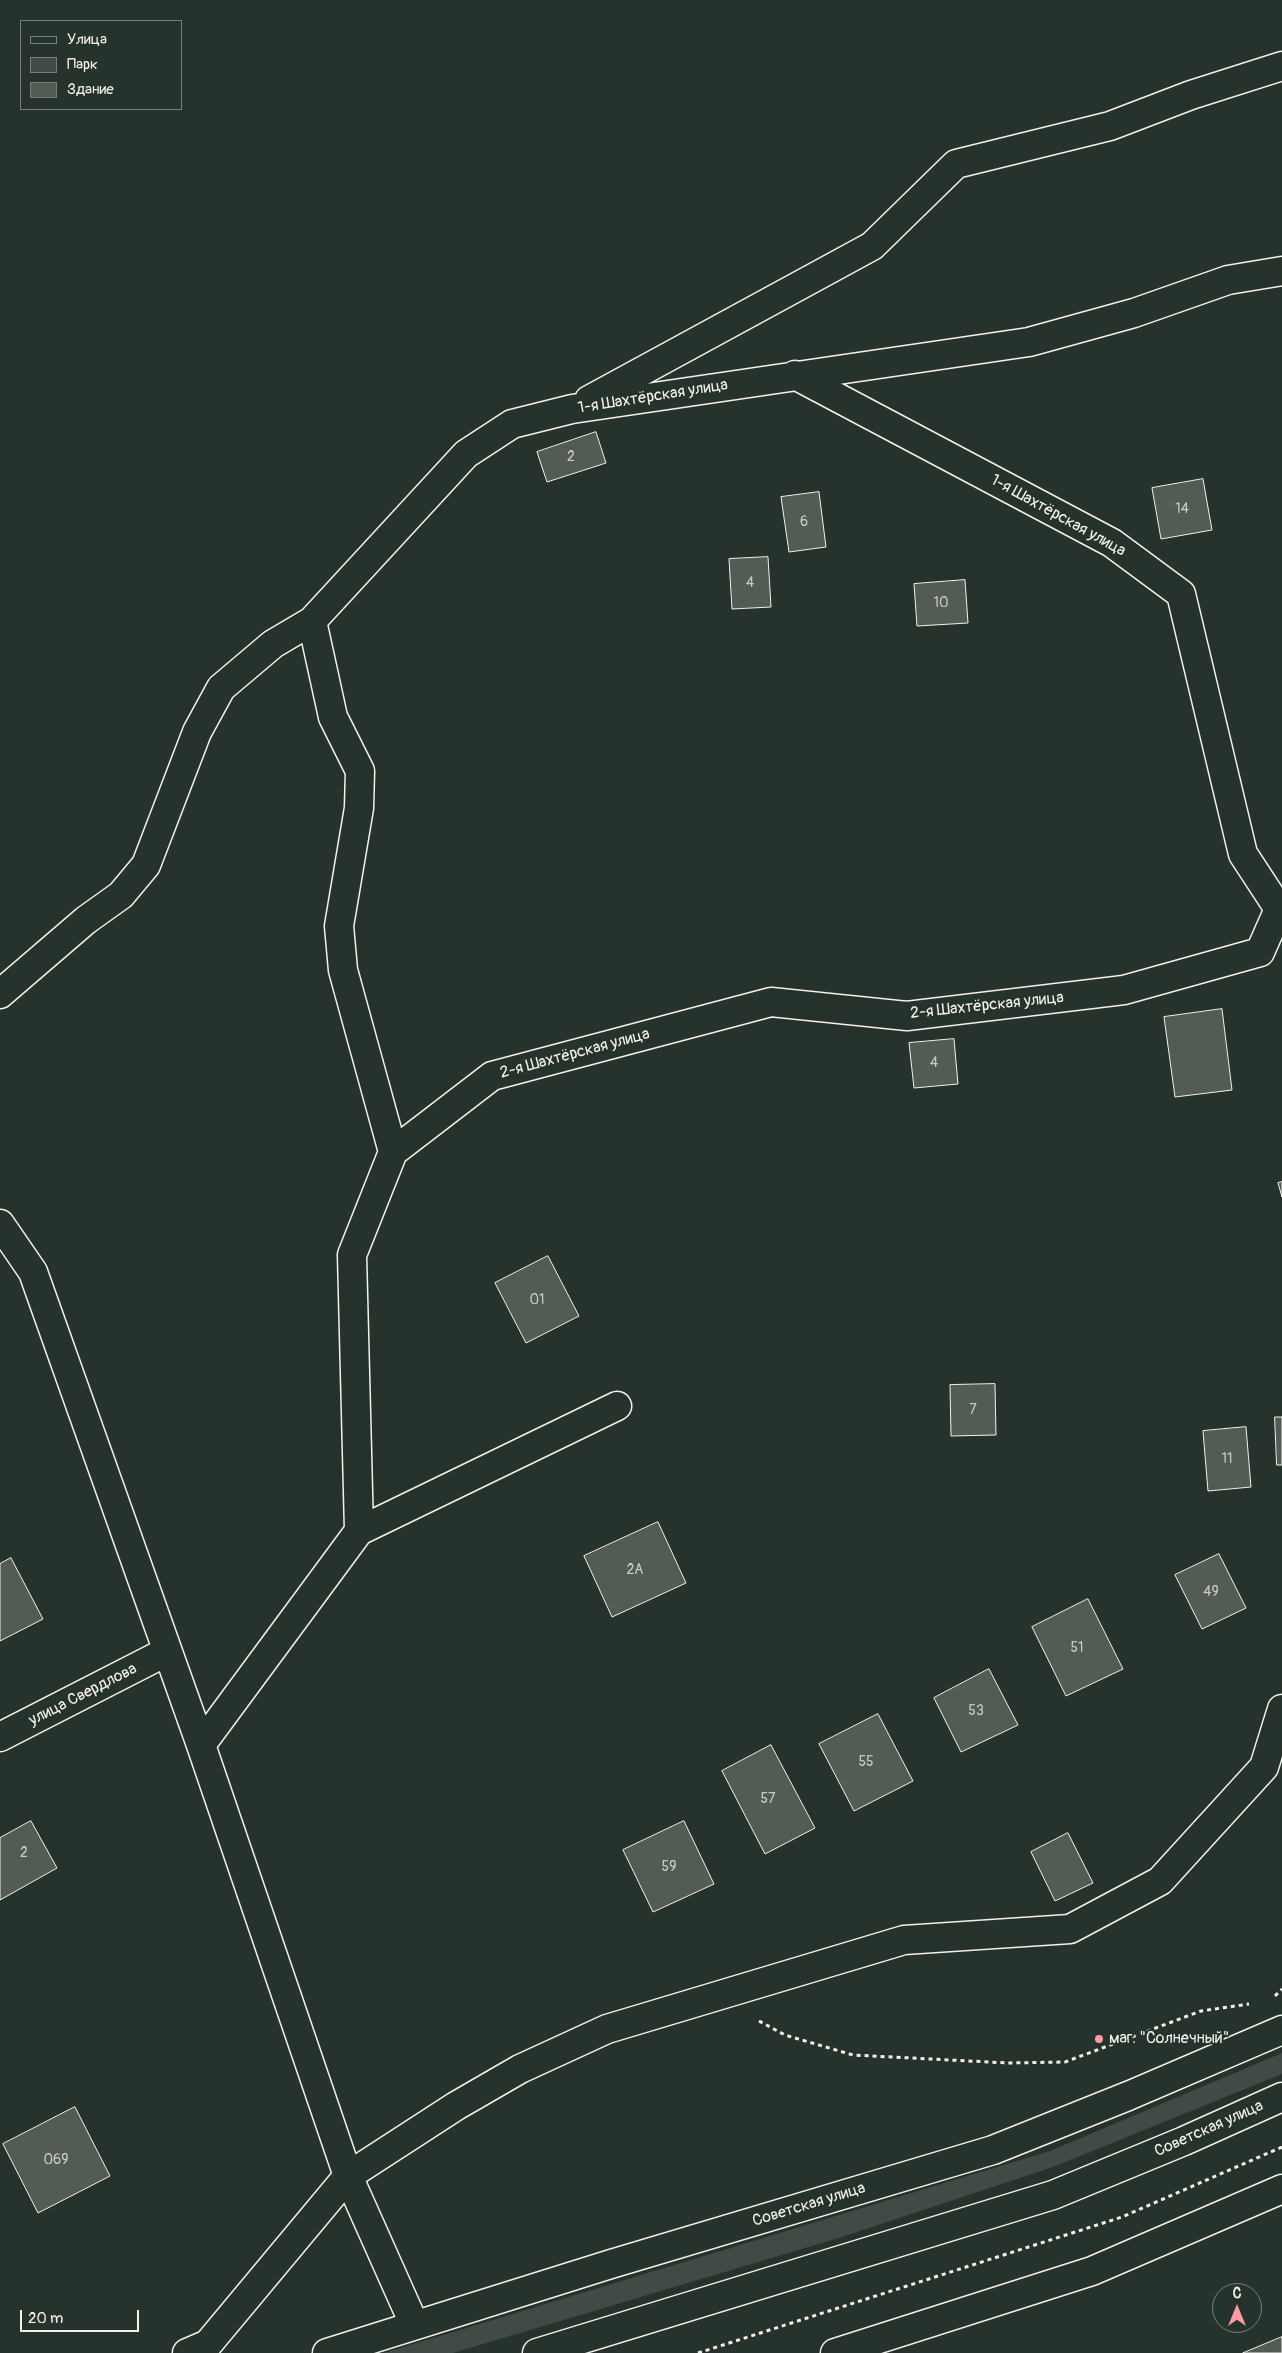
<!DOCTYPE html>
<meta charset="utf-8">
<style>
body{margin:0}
#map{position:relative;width:1282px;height:2353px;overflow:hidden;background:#26332d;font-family:Pangolin,sans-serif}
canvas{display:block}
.legend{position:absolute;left:20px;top:20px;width:162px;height:90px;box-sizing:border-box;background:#26332d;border:1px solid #787f78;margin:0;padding:6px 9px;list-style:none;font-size:15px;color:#f4f1e8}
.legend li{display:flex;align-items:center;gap:10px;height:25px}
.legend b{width:25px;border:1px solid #787f78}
.north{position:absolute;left:1212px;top:2283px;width:50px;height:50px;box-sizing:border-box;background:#26332d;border:1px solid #787f78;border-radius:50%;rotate:0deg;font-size:14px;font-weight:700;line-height:20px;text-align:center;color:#f4f1e8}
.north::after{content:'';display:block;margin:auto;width:18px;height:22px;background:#ff9aa2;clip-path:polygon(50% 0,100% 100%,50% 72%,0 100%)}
.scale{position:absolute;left:20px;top:2310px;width:119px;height:22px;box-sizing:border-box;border:2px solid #f4f1e8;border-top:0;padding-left:6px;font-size:15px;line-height:18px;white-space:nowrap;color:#f4f1e8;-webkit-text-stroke:4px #26332d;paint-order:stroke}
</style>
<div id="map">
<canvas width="1282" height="2353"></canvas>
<ul class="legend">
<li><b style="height:6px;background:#26332d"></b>Улица</li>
<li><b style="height:14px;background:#414b45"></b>Парк</li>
<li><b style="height:14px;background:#525c55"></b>Здание</li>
</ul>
<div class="north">С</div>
<div class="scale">20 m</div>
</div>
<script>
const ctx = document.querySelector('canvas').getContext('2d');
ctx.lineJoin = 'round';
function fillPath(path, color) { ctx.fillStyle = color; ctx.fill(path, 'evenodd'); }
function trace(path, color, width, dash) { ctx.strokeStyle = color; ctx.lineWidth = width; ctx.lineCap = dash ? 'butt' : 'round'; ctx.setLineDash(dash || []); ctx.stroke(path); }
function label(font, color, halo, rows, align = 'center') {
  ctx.font = font + ' Pangolin,sans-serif'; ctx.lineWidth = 4; ctx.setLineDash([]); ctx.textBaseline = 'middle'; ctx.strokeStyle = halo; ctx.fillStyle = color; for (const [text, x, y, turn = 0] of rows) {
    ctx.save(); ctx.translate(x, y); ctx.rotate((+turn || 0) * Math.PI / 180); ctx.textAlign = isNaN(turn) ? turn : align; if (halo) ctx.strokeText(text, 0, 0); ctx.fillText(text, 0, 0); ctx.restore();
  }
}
fillPath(new Path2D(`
 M1282,2053v21l-229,93 -211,70 -389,116h-69l666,-202z`), '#414b45');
const building = new Path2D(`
 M596,432l10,31 -59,19 -10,-30z
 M1203,479l9,51 -51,9 -9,-51z
 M819,492l7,55 -37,5 -8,-55z
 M768,557l3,50 -39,2 -3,-50z
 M965,580l3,43 -51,3 -3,-42z
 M1222,1009l10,81 -57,7 -11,-80z
 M954,1039l4,45 -44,4 -5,-45z
 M1282,1182v15l-4,-14z
 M548,1256l31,60 -53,27 -31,-60z
 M995,1384l1,51 -45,1 -1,-51z
 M1275,1417h7v48h-5z
 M1246,1427l5,60 -43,4 -5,-60z
 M658,1522l28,61 -74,34 -28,-61z
 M1219,1554l27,54 -44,21 -27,-54z
 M11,1558l32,61 -43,22v-77z
 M1088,1599l35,70 -57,27 -34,-69z
 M989,1669l29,56 -57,27 -27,-54z
 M878,1714l35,67 -59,30 -35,-67z
 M771,1745l44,83 -50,26 -43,-83z
 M31,1821l26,47 -57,32v-62z
 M684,1821l30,63 -61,28 -30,-62z
 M1068,1833l25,50 -38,18 -24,-49z
 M75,2107l35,69 -72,37 -35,-69z
 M1282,2337v16h-39z`);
fillPath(building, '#525c55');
trace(building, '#f4f1e8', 1);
const minor = new Path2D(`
 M795,375l317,168 69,51 62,260 36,55
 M589,400l283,-154 84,-82 154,-38 81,-31 91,-29
 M0,994l86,-74 35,-25 25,-30 51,-133 24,-44 52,-44 39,-23 154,-167 46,-30 60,-15 457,-67 105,-29 94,-33 54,-9
 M393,1152l99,-76 279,-74 136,14 217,-26 136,-38 19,-43 3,-2
 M0,1224l33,48 168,473 147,431 66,148
 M359,1531l258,-125
 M0,1737l166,-85
 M201,1745l158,-214 -7,-276 41,-103 -50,-182 -4,-44 20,-118 1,-37 -27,-54 -21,-96
 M187,2353l21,-9 140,-168 108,-70 64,-37 87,-40 297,-89 166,-11 90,-48 104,-114 18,-58
 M835,2353l257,-82 190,-82`);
const major = new Path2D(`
 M327,2353l284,-89 382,-114 135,-54 154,-66
 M537,2353l516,-158 131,-54 98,-44`);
trace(minor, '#f4f1e8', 31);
trace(major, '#f4f1e8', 31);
trace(new Path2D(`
 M1275,1996l7,-7
 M759,2021l26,14 68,20 155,8 57,-1 136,-51 48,-7
 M698,2353l424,-136 160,-70`), '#f4f1e8', 3, [4, 4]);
trace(minor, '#26332d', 28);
trace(major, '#26332d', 28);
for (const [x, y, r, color] of [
 [1099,2039,5,"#ff9aa2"]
]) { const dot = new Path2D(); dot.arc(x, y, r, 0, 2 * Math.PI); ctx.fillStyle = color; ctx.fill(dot); trace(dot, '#26332d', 2); }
label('14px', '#ccccc3', null, [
 ["2",571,457],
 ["14",1182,509],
 ["6",804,522],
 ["4",750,583],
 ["10",941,603],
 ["4",934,1063],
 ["01",537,1300],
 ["7",973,1410],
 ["11",1227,1459],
 ["2А",635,1570],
 ["49",1211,1592],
 ["51",1077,1648],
 ["53",976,1711],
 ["55",866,1762],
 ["57",768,1799],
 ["2",24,1853],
 ["59",669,1867],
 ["069",56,2160]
]);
label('16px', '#f4f1e8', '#26332d', [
 ["1-я Шахтёрская улица",653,397,-9],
 ["1-я Шахтёрская улица",1058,516,29],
 ["2-я Шахтёрская улица",987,1006,-6],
 ["2-я Шахтёрская улица",575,1054,-15],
 ["улица Свердлова",83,1695,-27],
 ["Советская улица",1209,2129,-24],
 ["Советская улица",809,2205,-17]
]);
label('16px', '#f4f1e8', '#26332d', [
 ["маг. \"Солнечный\"",1109,2039]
], 'left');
</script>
